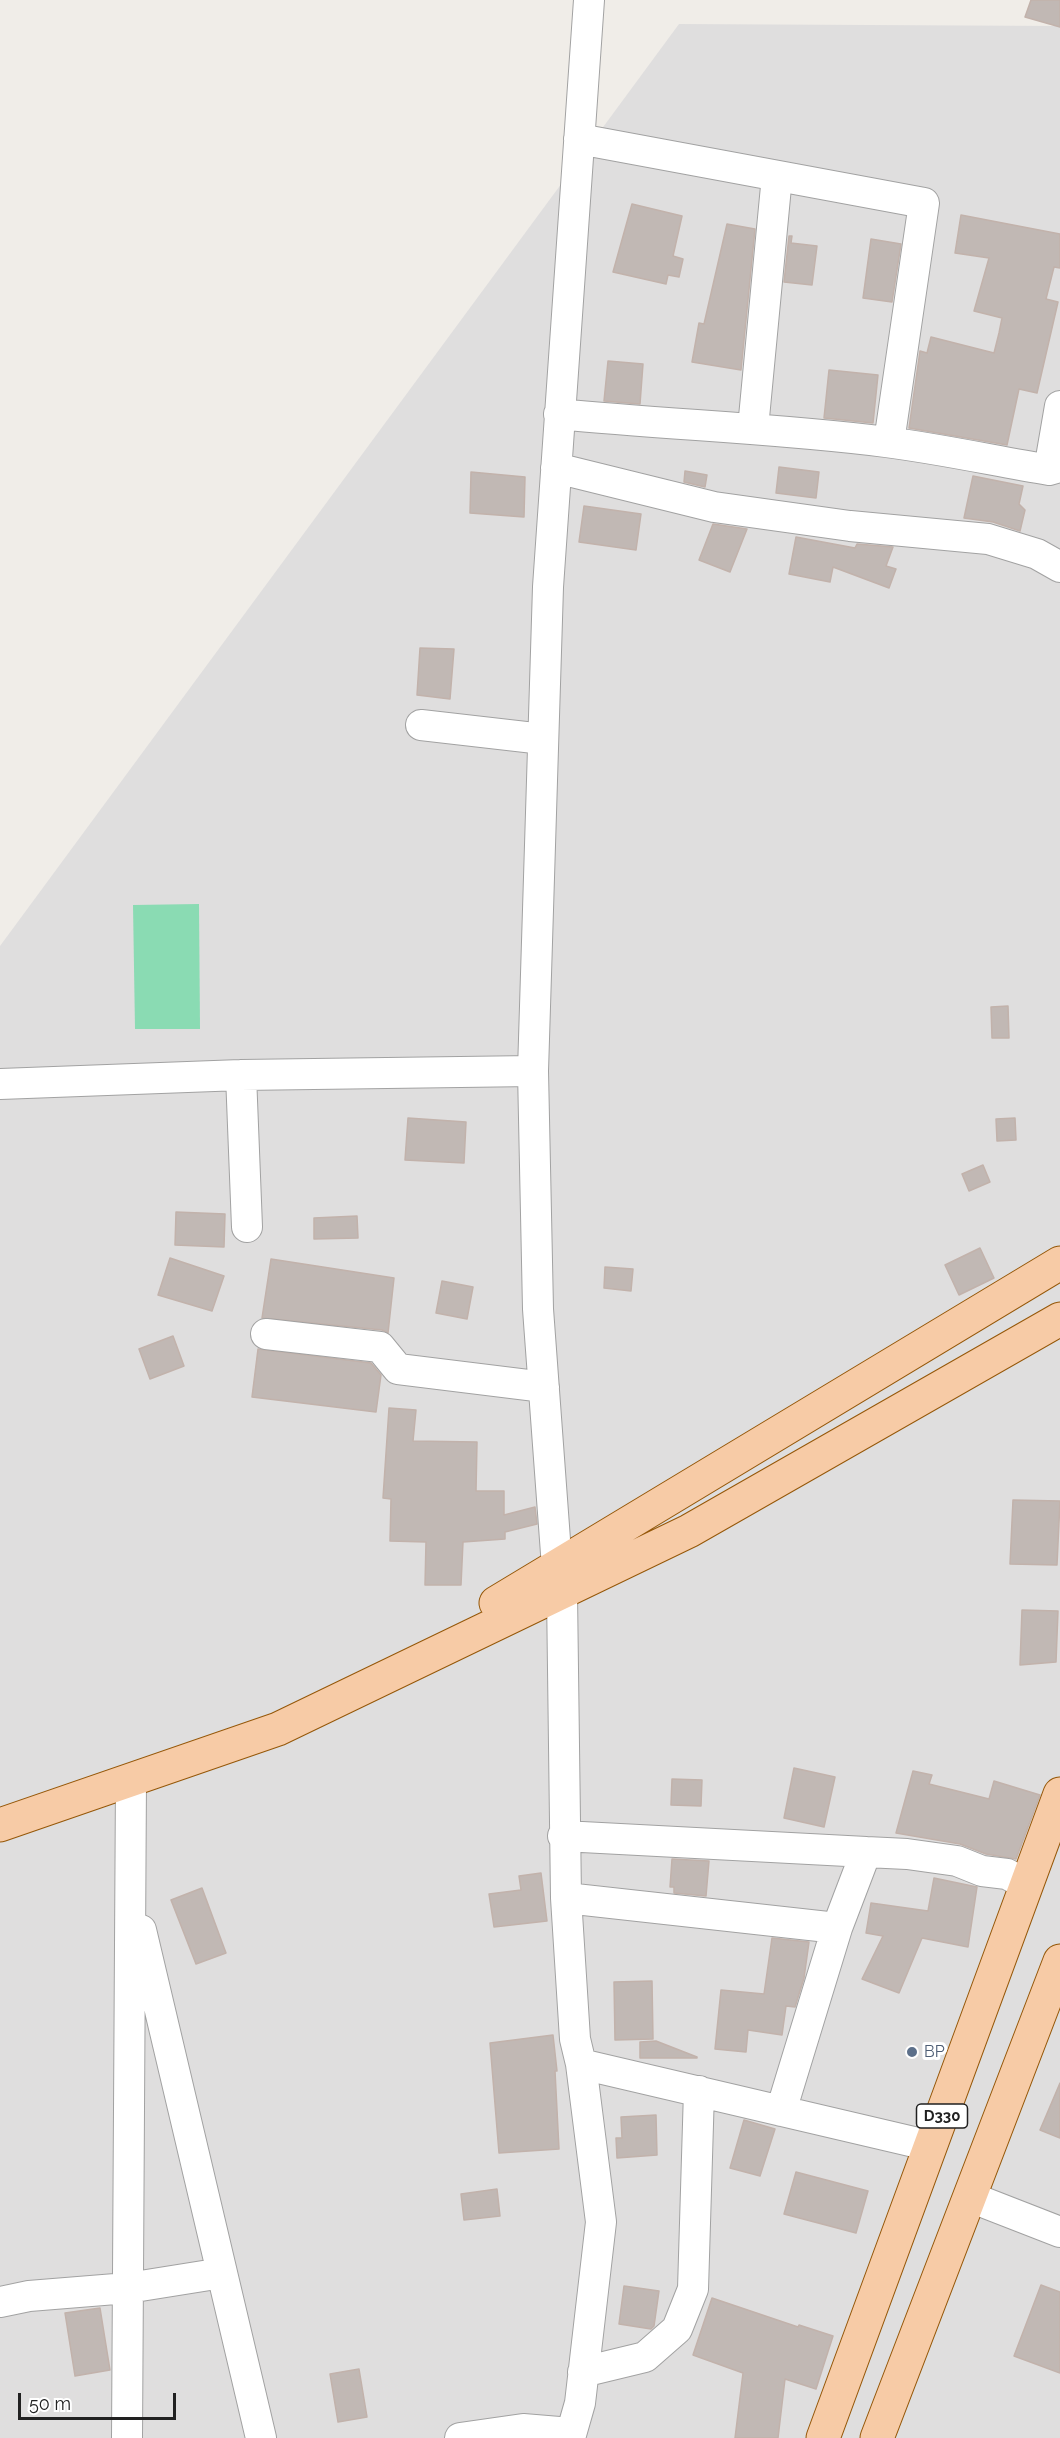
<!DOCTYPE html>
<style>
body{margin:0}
#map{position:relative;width:1060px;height:2438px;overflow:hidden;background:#f0ede8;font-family:Raleway,sans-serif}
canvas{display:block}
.scale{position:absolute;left:18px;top:2393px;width:158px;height:27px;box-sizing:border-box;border:3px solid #212121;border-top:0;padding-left:8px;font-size:18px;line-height:21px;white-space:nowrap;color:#212121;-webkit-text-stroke:4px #fff;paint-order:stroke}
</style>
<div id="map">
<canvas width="1060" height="2438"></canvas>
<div class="scale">50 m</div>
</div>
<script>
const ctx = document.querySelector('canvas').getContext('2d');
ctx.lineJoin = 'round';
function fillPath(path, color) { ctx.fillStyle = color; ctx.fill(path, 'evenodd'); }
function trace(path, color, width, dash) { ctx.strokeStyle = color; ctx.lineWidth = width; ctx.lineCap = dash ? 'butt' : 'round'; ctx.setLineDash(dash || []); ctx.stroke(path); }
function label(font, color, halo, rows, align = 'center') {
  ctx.font = font + ' Raleway,sans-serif'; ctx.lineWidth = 6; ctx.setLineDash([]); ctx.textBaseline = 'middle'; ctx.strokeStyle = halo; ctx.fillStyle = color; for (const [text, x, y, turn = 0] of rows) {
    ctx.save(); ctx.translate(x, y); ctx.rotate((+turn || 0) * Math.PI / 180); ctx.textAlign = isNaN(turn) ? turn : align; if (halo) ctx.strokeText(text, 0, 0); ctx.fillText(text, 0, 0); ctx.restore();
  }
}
fillPath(new Path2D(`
 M679,24l381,2v2412h-1060v-1492z`), '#dfdede');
fillPath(new Path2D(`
 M199,904l1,125h-65l-2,-124z`), '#8adbb3');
const building = new Path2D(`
 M1031,0h29v27l-35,-10z
 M632,204l50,12 -9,40 10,3 -4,18 -11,-2 -2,9 -53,-12z
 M961,215l99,19v34l-6,-1 -8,32 12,3 -21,91 -18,-4 -12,56 -98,-17 11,-77 7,2 4,-16 63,16 5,-20 3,-15 -28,-7 15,-53 -34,-5z
 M727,224l28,5 -14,141 -49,-8 7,-39 5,1z
 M789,236h3l-1,7 26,3 -5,39 -28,-3z
 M871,239l30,5 -9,58 -29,-4z
 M608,361l35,3 -3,40 -36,-3z
 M829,370l49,5 -5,48 -49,-5z
 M779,467l40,5 -3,26 -40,-5z
 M685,471l22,4 -2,12 -21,-5z
 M471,472l54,5 -1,40 -54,-4z
 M973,476l50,10 -4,18 6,6 -5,21 -27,-9 -29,-4z
 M584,506l57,8 -5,36 -57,-8z
 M713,524l34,5 -17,43 -31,-12z
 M796,537l59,11 2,-4 36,3 -7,19 10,3 -7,19 -56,-21 -3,15 -41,-8z
 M420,648l34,1 -4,50 -33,-4z
 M1008,1006l1,32h-17l-1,-31z
 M408,1118l58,4 -2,41 -59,-3z
 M1015,1118l1,22 -19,1 -1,-22z
 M983,1165l7,17 -21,9 -7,-17z
 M176,1212l49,2 -1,33 -49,-2z
 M357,1216l1,22 -44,1v-21z
 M980,1248l14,30 -35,17 -14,-30z
 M170,1258l54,18 -12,35 -54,-16z
 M271,1259l123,19 -6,55 -6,-3 -120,-12z
 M605,1267l28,2 -2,22 -27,-3z
 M442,1281l31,6 -6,32 -31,-6z
 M173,1336l11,30 -34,13 -11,-30z
 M258,1349l113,14 10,12 -5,37 -124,-15z
 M389,1408l27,2 -3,31 64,1 -1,49h28v24l31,-8 2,17 -32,8v7l-42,3 -2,43h-36l1,-43 -36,-1 1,-42 -8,-1z
 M1013,1500l47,1 -3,64 -47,-1z
 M1022,1610l36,1 -2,51 -36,3z
 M794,1768l41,9 -11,50 -40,-9z
 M913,1771l19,4 -3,9 60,15 5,-18 46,14 -24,64 -30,-5 -26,-10 -64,-11z
 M672,1779l30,1 -1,26 -30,-1z
 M672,1859l37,2 -3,35 -32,-3v-6h-4z
 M541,1873l6,48 -53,6 -5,-33 32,-4 -2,-14z
 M934,1878l43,9 -9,60 -46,-9 -23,55 -37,-14 21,-43 -17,-3 5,-30 57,8z
 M202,1888l24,65 -30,11 -25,-64z
 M772,1938l37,4 -5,36 -9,29 -9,-1 -4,29 -34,-5 -2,22 -31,-3 6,-59 43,4z
 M652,1981l1,58 -38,1 -1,-58z
 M553,2035l4,36h-2l4,78 -60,4 -9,-110z
 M656,2041l41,16v1h-57v-16z
 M1060,2083v55l-20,-8z
 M656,2115l1,40 -40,3 -1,-20h6l-1,-21z
 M744,2120l31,9 -15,47 -30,-8z
 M796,2172l72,19 -12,42 -72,-19z
 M497,2189l3,27 -36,4 -3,-26z
 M1041,2285l19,7v81l-46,-17z
 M624,2286l35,5 -5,35 -3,3 -32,-5z
 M712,2298l86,29 1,-2 34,11 -17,53 -31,-10 -7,59h-43l8,-65 -50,-18z
 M100,2308l10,62 -35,6 -10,-63z
 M359,2369l8,48 -29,5 -8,-48z`);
fillPath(building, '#c1b8b4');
trace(building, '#c2b2ab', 1.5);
const minor = new Path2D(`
 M579,139l345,64 -35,239
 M559,414c109,11 218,14 327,28 55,7 109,19 163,28l11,-3
 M753,428l24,-252
 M556,468l158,39 136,19 138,13 49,15 23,13
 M1049,470l11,-64
 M421,725l122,14
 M241,1075l6,152
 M0,1084l241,-9 292,-4
 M266,1334l114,13 18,22 146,18
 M557,1567l-19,-258 -5,-238 15,-484 41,-587
 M562,1593l4,305 9,141 6,25 20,158 -21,181 -10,35
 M563,1836l303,16
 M566,1898l271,30
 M141,1930l120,508
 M581,2064l350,82
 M781,2111l56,-183 29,-76 41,2 50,7 25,10 25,3 20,11
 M970,2197l90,35
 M0,2302l29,-6 99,-8 94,-15
 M583,2372l62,-15 32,-28 16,-40 6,-198
 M127,2438l4,-658
 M460,2438l63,-9 48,4`);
const major = new Path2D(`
 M496,1603l564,-340
 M0,1825l278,-96 411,-198 371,-212
 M823,2438l237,-644
 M877,2438l183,-477`);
trace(minor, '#a2a2a2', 32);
trace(major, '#955708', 35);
trace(minor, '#fff', 30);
trace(major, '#f7cba6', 33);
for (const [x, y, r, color] of [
 [912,2052,6,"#5c6f8a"]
]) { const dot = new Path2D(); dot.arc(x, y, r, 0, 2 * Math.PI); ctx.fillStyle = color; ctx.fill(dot); trace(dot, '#fff', 2); }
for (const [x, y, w] of [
 [942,2116,51]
]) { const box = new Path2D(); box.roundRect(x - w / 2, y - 12, w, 24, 4.5); ctx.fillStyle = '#fff'; ctx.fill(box); trace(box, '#212121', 1.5); }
label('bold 15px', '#212121', null, [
 ["D330",942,2116]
]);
label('16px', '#4e5e75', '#fff', [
 ["BP",924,2052]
], 'left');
</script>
